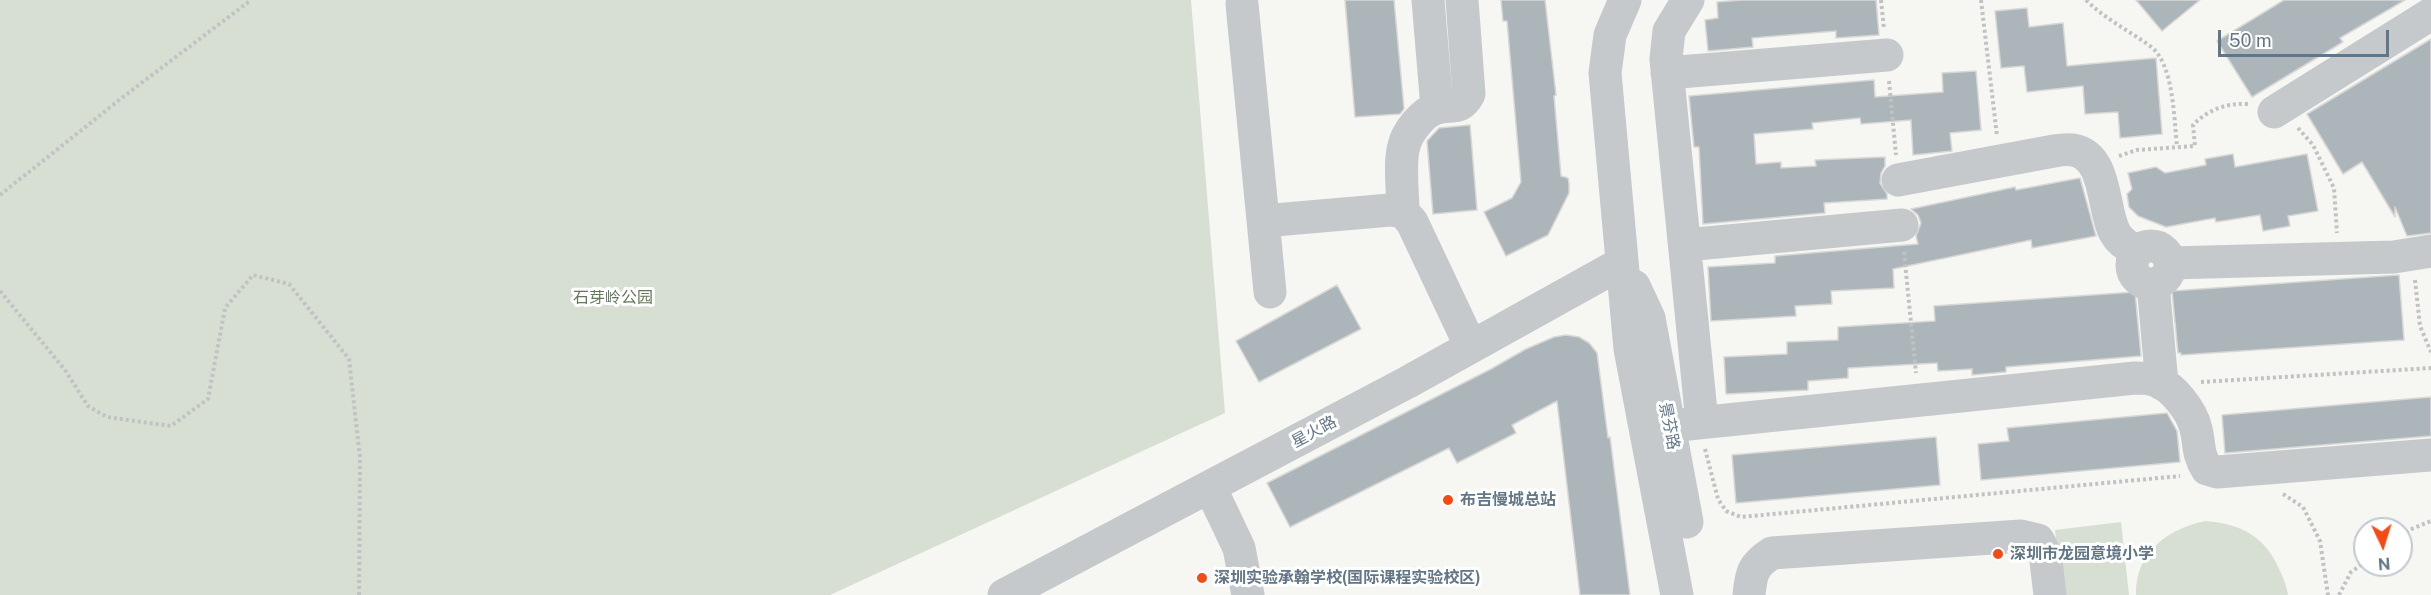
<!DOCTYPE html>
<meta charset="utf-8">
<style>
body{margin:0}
#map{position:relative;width:2431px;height:595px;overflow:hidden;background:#f6f6f2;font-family:"Public Sans",sans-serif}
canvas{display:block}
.north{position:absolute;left:2353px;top:517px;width:60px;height:60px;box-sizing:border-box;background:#fff;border:2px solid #c0c8cf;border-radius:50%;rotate:176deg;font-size:16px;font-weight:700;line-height:24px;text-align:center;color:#627686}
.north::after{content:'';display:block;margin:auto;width:21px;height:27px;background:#f54a14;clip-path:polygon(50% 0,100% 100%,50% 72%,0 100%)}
.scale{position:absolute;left:2218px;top:30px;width:171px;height:27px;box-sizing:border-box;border:3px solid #627686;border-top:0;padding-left:8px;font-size:18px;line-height:21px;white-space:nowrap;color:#627686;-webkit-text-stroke:4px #fff;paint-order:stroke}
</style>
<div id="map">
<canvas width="2431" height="595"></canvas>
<div class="north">N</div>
<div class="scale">50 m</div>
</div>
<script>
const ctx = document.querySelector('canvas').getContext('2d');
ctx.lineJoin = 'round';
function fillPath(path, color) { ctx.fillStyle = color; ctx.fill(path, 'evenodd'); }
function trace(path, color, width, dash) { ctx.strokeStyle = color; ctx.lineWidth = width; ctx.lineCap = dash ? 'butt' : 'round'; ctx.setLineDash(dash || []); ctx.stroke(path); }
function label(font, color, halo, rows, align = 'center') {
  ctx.font = font + ' "Public Sans","Noto Sans SC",sans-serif'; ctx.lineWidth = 6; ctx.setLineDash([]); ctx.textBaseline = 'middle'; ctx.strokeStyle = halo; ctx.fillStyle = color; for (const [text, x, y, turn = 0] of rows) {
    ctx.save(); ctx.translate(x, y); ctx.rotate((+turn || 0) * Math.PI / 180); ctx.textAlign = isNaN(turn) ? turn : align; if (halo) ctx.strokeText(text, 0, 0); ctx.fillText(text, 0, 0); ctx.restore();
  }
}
fillPath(new Path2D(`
 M0,0h1191l34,413 -395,182h-830z
 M2205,521c38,3 61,16 76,52 3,7 6,14 7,22h-152c-1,-43 32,-66 69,-74z
 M2121,522l8,73h-67l-7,-65z`), '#d7dfd3');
const building = new Path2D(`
 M1345,0h49l10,109 -4,5 -45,3z
 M1501,0h44l11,95 -2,1 7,80 7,2 1,6v9l-21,42 -42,21 -22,-44 28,-14 9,-16 -14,-161h-4z
 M1742,0h134l3,35 -43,3v-7l-84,7 1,9 -45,4 -3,-31 13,-2 -1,-16z
 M2136,0h64l-38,31z
 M2284,0h121l-65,38 3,4 -91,55 -35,-56z
 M2027,8l2,19 34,-4 4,43 89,-8 6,76 -42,4 -2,-26 -33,2 -2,-28 -56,6 -3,-26 -23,2 -6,-57z
 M2431,39v194l-24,3 -12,-29v10l-33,-55 -19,12 -36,-60z
 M1976,71l5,59 -31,3 2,18 -39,4 -2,-35 -50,4 -1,-6 -48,5 1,6 -59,5 2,30 25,-2v6l35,-2 -1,-6 70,-3v9l-4,7 -1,10 7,11v5l-63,4 1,10 -122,11 -4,-77h-5l-5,-51 185,-16 1,17 68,-5 -1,-19z
 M1470,125l7,85 -44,4 -6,-73 12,-13z
 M2233,154l2,13 72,-13 11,57 -30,5 2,10 -27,5 -3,-16 -44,7 -1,-4 -49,9 -28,-11 -9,-9 -2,-13 5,-5 -4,-16 28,-6 9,6 41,-8 -1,-6z
 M2080,178l16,58 -64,12 -1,-8 -138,29 1,19 -63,3 1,13 -37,2 1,10 -85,5 -3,-54 67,-4v-7l143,-12 -2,-8 5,-13 -3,-8 -7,-6 104,-22 1,3z
 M2399,275l5,65 -223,15v-2h-3l-6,-62z
 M1337,285l24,44 -102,53 -23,-41z
 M2135,292l6,64 -135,11v5l-34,3v-6l-34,2 -1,-8 -89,5v10l-40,3v9l-82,4 -2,-37 63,-3v-12l51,-2v-13l97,-6 -1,-15z
 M1566,335l13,2 10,6 8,10 11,85 2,-1 20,158h-50l-23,-194 -45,24 4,8 -59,30 -8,-15 -159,79 -23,-44 224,-114 35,-20 28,-12z
 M2431,397v39l-206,17 -3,-38z
 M2167,413l10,18 3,31 -199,18 -3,-36 31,-3 -2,-13z
 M1936,437l4,48 -204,18 -4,-48z`);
fillPath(building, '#acb5ba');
trace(building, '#d7d7d5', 1.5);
trace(new Path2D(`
 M1881,0l3,29
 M1981,0l16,136
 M2086,0c19,19 42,30 64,46 24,17 24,74 27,101
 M1889,81l7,74
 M2298,128l15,17 21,43 3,45
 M2119,156l18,-6 58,-4 -2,-21c16,-16 33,-22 56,-21
 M0,195l123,-98 128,-97
 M1904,252l12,121
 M2415,280l5,46 11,26
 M0,291l65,79 23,36 19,11 64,9 37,-27 17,-91 28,-33 36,9 60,75 11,99 -1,137
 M2201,382l230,-14
 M1705,449l13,50 8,12 15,6 439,-41
 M2283,494l20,13 17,34 8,54
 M2401,536l8,-6 22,-9
 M2339,595l12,-23 14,-10`), '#c0c2c4', 4, [3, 3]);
trace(new Path2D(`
 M1428,0l9,108
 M1625,0l-15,35 -5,38 25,276 47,246
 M1688,0l-19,31 -3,28 36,363
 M1242,4l28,288
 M1667,73l220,-18
 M2274,112l157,-98
 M1898,180l156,-29c6,-1 13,-2 19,-1 35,6 29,60 42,83 5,9 13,14 22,18
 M1403,212c0,-17 -4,-51 1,-66 3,-14 19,-34 33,-38 16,-5 22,4 32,-14l-7,-94
 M1263,221l127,-11 13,2 9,10 59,125
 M1685,245l217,-20
 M2132 265a19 19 0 1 1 38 0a19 19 0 1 1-38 0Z
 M2170,263l224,-6 37,-6
 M2153,284l9,100
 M1634,286l15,32 38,204
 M1669,426l466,-48c6,0 13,0 19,2 18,5 38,31 42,49 4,16 1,24 11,40l10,3 214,-17
 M1210,487l29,61 9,47
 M1004,595l404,-213 214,-119
 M1749,595c2,-22 4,-30 23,-42l249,-17 17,4 7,13 5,42`), '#c5c9cc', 33);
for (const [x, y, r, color] of [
 [1448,500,6,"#f54a14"],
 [1998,554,6,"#f54a14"],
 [1202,578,6,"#f54a14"]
]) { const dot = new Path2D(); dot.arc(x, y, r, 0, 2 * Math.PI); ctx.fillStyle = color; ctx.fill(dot); trace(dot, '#fff', 2); }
label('16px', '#63785d', '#fff', [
 ["石芽岭公园",613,298]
]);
label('16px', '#627686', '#fff', [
 ["景芬路",1669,426,79],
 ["星火路",1314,432,-28]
]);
label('bold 16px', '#627686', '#fff', [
 ["布吉慢城总站",1460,500],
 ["深圳市龙园意境小学",2010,554],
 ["深圳实验承翰学校(国际课程实验校区)",1214,578]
], 'left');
</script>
